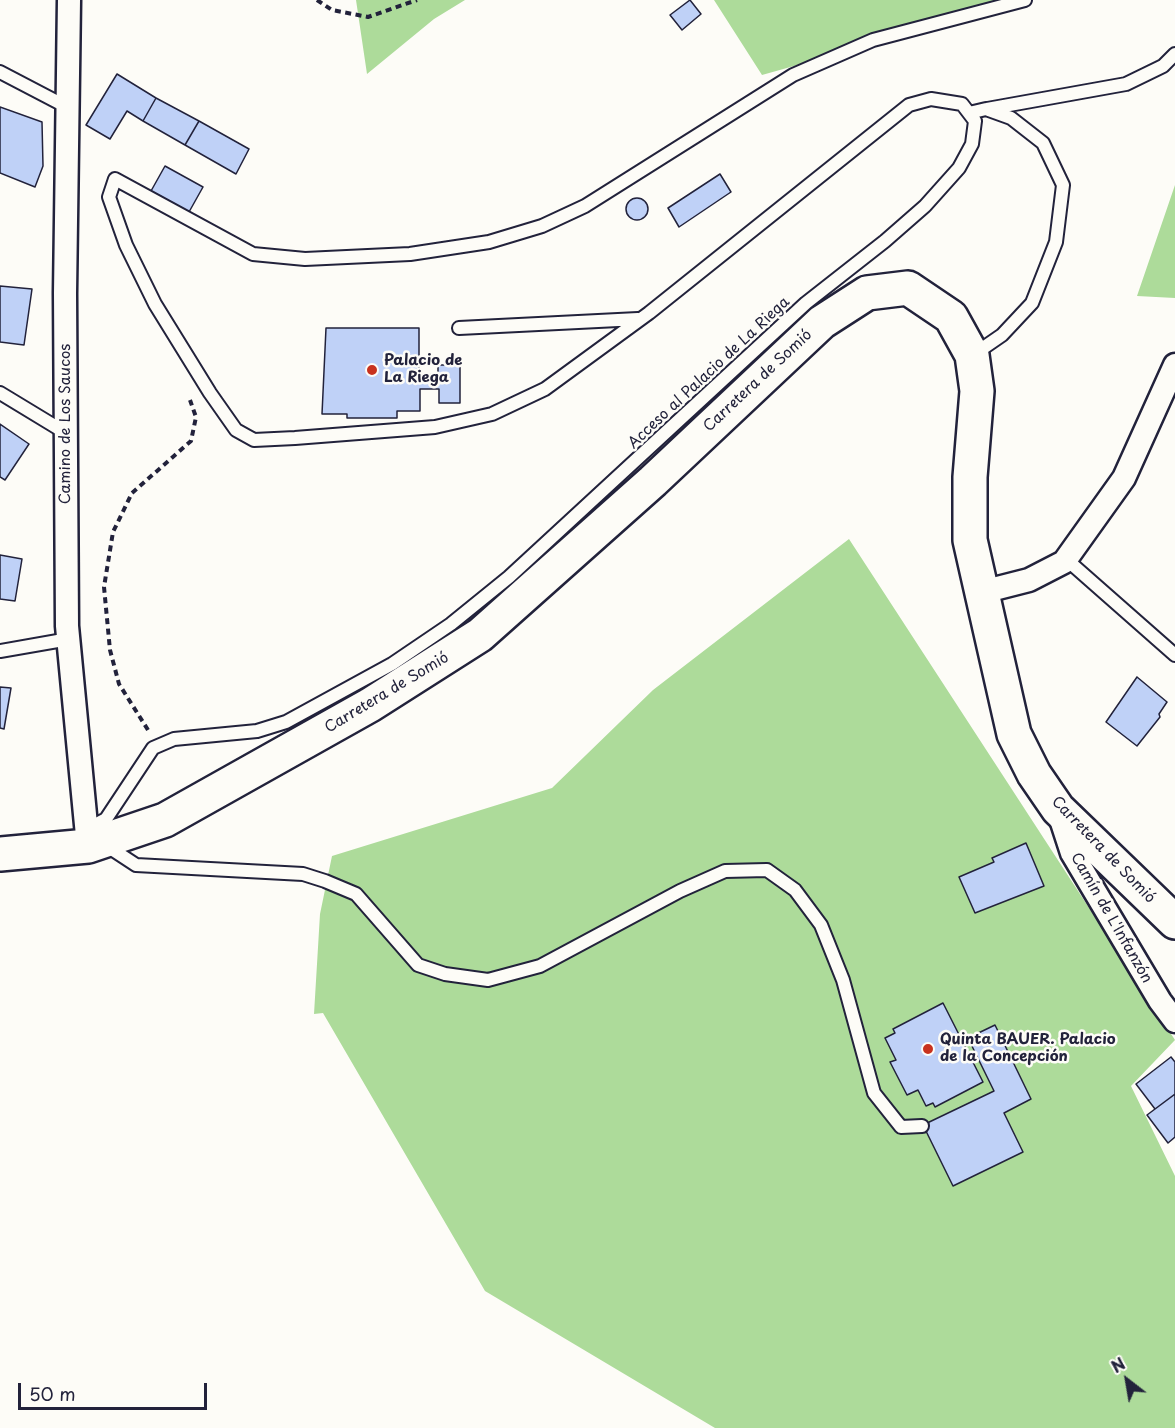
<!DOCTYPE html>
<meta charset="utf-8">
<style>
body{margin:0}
#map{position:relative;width:1175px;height:1428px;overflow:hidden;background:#fdfcf7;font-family:"Playpen Sans",sans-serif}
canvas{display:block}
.north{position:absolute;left:1097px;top:1350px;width:60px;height:60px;-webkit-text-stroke:4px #fdfcf7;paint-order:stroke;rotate:329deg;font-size:16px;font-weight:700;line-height:24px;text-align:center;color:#22223b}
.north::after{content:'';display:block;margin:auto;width:21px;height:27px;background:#22223b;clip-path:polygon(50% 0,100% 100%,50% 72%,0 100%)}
.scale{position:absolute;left:18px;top:1383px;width:189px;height:27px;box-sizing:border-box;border:3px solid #22223b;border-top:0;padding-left:8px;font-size:18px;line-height:21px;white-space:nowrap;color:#22223b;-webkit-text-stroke:4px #fdfcf7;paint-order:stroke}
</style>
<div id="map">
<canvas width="1175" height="1428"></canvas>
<div class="north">N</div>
<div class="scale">50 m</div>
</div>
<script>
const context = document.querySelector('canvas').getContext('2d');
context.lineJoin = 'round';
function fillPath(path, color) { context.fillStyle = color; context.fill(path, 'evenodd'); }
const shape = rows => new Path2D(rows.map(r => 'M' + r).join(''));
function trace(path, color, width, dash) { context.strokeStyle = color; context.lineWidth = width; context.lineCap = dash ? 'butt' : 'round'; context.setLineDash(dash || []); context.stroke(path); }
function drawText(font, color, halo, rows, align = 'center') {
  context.font = font + ' "Playpen Sans",sans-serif'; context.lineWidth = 5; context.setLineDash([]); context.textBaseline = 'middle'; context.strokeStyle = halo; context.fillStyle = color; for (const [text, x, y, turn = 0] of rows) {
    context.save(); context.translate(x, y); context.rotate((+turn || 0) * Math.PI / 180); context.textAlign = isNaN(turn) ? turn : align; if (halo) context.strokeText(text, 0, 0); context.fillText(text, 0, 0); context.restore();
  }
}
const green = shape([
 [356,0,465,0,434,19,367,74],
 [714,0,1028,0,762,75],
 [1175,185,1175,298,1137,296],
 [849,539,1175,1040,1131,1086,1175,1176,1175,1428,715,1428,485,1291,323,1013,314,1014,320,914,332,856,552,788,653,690]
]);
const building = shape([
 [690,0,701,14,682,30,670,15,690,0],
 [117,74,156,98,143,121,127,111,110,139,86,125,117,74],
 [156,98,199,121,185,145,143,121,156,98],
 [0,107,42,122,43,166,35,187,0,173,0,107],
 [199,121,249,149,236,174,185,145,199,121],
 [165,166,203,187,189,212,151,191,165,166],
 [720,174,731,192,679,227,668,208,720,174],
 '626 209a11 11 0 1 1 22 0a11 11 0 1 1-22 0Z',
 [0,286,32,289,24,345,0,342,0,286],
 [326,328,419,328,419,374,438,374,438,365,460,365,460,403,439,403,439,389,420,389,420,411,397,411,397,418,347,418,347,414,322,414,326,328],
 [0,424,29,444,5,480,0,477,0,424],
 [0,555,22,559,15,601,0,599,0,555],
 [1137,677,1167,702,1159,714,1160,717,1137,746,1106,722,1137,677],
 [0,687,11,688,4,729,0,728,0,687],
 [1026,843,1044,886,975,913,959,877,994,862,992,858,1026,843],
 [943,1003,983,1082,935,1107,933,1103,926,1106,918,1090,907,1095,890,1062,896,1060,885,1038,895,1033,893,1029,943,1003],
 [995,1025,1031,1099,1004,1113,1023,1152,953,1186,923,1125,994,1091,968,1038,995,1025],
 [1171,1057,1175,1062,1175,1094,1155,1109,1136,1084,1171,1057],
 [1175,1094,1175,1137,1168,1143,1147,1115,1175,1094]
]);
const path = shape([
 [317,0,332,10,368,17,417,0],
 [148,730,119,684,110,650,104,587,113,532,132,493,191,441,196,417,190,400]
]);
const lane = shape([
 [0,72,67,107],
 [987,109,1126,84,1163,66,1175,54],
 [969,113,986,109,1011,118,1043,143,1063,185,1056,242,1032,303,1002,335,973,355],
 [459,328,638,319],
 [0,393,66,433],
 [1066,559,1175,655],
 [0,651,69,639],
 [87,829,106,819,153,748,174,739,257,731,286,722,392,664,451,624,509,577,806,303,885,241,925,206,959,168,972,144,975,121,962,104,931,99,909,105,649,313,545,389,492,414,435,427,295,438,254,440,236,430,210,393,155,304,126,245,109,197,115,179,253,254,305,259,410,254,489,242,542,226,585,206,793,75,873,40,1025,0],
 [104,844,136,865,303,874,325,881,356,894,418,965,445,974,488,980,540,966,680,891,725,871,767,870,795,890,821,925,843,980,874,1093,901,1127,922,1126]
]);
const street = shape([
 [69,0,65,293,67,626,88,846],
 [982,592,1029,580,1064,562,1124,478,1175,365],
 [1059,813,1072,853,1160,1001,1175,1021]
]);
const secondary = shape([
 [0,854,88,846,165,820,370,705,480,635,653,481,822,322,867,293,908,288,951,317,972,355,977,391,970,477,970,540,1014,734,1034,774,1058,809,1175,922]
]);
const markers = [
 [372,370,6,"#c8321e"],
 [928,1049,6,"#c8321e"]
];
const poiNames = [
 ["Palacio de",384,361],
 ["La Riega",384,378],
 ["Quinta BAUER. Palacio",940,1040],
 ["de la Concepción",940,1057]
];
const streetNames = [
 ["Acceso al Palacio de La Riega",709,373,-43],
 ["Carretera de Somió",758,381,-43],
 ["Camino de Los Saucos",66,424,-90],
 ["Carretera de Somió",387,693,-31],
 ["Carretera de Somió",1103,850,46],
 ["Camín de L'Infanzón",1111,918,60]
];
fillPath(green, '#addb9a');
fillPath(building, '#bfd1f7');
trace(building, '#22223b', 1.5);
trace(lane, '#22223b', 16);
trace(street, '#22223b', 27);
trace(secondary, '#22223b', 38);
trace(path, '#22223b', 4, [6, 4.5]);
trace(lane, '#fdfcf7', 12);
trace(street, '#fdfcf7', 22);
trace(secondary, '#fdfcf7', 33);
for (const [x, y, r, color] of markers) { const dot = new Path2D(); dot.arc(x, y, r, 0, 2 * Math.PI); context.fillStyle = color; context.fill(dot); trace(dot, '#fdfcf7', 2); }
drawText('bold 15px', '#22223b', '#fdfcf7', poiNames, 'left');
drawText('15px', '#22223b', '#fdfcf7', streetNames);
</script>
